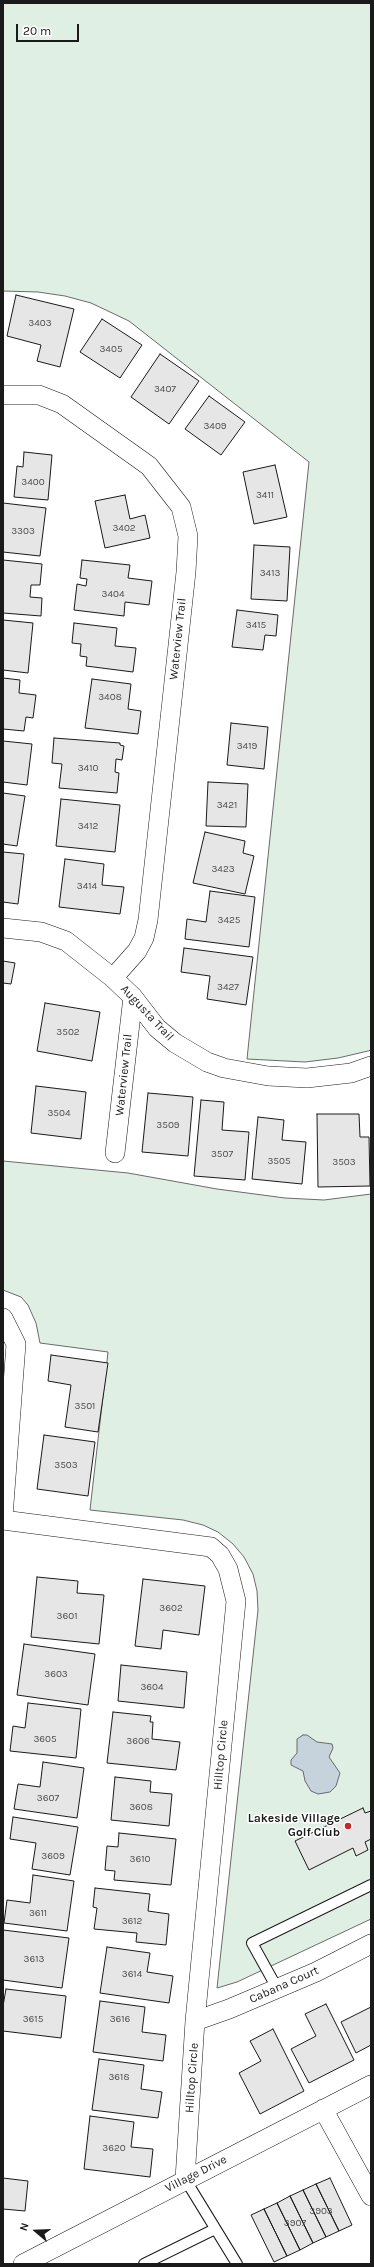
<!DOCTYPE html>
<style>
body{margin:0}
#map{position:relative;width:374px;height:2267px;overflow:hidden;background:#fff;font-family:Karla,sans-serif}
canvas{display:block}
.frame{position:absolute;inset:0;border:4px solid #1a1a1a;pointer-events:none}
.north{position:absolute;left:16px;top:2211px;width:40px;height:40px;-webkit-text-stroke:3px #fff;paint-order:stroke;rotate:289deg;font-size:11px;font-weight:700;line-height:16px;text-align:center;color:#1a1a1a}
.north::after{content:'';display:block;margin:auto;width:14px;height:18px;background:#1a1a1a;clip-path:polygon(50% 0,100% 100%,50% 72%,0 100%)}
.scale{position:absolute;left:16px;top:24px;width:63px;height:18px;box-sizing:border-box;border:2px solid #1a1a1a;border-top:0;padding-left:5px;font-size:12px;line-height:14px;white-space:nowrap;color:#1a1a1a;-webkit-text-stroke:3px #fff;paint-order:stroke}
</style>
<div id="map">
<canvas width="374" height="2267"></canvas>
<div class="frame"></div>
<div class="north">N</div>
<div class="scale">20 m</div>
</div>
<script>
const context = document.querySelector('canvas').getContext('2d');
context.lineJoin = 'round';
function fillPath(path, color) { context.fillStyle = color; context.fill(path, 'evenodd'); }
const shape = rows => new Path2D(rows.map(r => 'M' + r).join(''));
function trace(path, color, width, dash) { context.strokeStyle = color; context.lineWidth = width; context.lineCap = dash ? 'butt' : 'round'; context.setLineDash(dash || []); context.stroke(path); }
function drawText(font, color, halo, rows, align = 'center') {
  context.font = font + ' Karla,sans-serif'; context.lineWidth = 3; context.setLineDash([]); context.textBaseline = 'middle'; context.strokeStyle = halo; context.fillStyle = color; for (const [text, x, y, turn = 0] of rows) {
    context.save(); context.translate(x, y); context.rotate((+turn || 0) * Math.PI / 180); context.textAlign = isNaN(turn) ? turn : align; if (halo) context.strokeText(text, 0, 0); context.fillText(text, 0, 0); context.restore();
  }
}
const green = shape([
 [3,3,371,3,371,1050,368,1051,338,1058,305,1062,247,1059,309,462,129,321,91,303,65,296,38,292,3,291,3,3],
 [3,1161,128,1173,217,1189,285,1198,324,1200,371,1194,371,1919,237,1982,217,1988,258,1610,257,1591,253,1574,244,1557,233,1544,218,1532,203,1525,183,1520,90,1510,108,1352,40,1343,36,1323,28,1305,21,1297,3,1290,3,1161]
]);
const water = shape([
 [303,1735,307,1735,317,1742,332,1744,333,1748,329,1757,340,1773,336,1786,330,1792,318,1794,311,1791,305,1781,303,1771,291,1765,291,1760,297,1753,297,1739,303,1735]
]);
const building = shape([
 [16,295,74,309,60,367,37,361,41,345,7,336,16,295],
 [102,319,142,345,120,378,80,352,102,319],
 [160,354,199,381,169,424,131,397,160,354],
 [209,396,245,422,221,455,185,429,209,396],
 [24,452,52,455,48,500,14,497,17,466,23,467,24,452],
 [275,465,287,517,254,524,243,472,275,465],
 [125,495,130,519,145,515,150,538,105,548,95,501,125,495],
 [3,503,46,508,40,556,3,552,3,503],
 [254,545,290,547,287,601,251,599,254,545],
 [3,560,42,564,40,585,31,585,30,597,42,598,41,616,3,613,3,560],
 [82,560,130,565,128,578,152,581,149,605,125,602,124,616,74,610,77,584,86,586,87,579,80,578,82,560],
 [237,610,278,615,276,636,265,635,263,650,232,647,237,610],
 [3,620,33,623,28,673,3,670,3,620],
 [74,623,117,628,115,646,136,648,133,672,86,666,87,657,80,656,81,644,72,643,74,623],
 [3,678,20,680,19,693,36,695,33,718,26,717,24,731,3,729,3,678],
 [92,679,131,684,128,709,141,711,138,734,85,728,92,679],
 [231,723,268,727,264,769,227,765,231,723],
 [54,738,120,743,120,745,124,746,122,760,116,759,115,772,119,773,117,793,59,788,62,764,52,763,54,738],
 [3,741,32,744,27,785,3,782,3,741],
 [208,782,248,784,246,827,206,826,208,782],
 [3,793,25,796,17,846,3,844,3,793],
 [61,799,120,805,115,852,56,846,61,799],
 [205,832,245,841,243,853,254,856,245,894,193,883,205,832],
 [3,852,24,854,18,904,3,902,3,852],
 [65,859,104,864,102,885,124,887,120,914,59,907,65,859],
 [210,891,255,897,249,947,185,939,187,919,206,922,210,891],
 [184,948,253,957,246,1005,207,999,210,976,181,972,184,948],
 [3,961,15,963,11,984,3,983,3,961],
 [45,1003,100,1012,92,1061,37,1051,45,1003],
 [36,1086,86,1092,81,1139,31,1133,36,1086],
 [148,1093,193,1097,188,1156,142,1152,148,1093],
 [201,1100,224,1102,222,1130,249,1132,245,1180,194,1176,201,1100],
 [317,1114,359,1114,360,1137,369,1137,370,1186,318,1187,317,1114],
 [258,1117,284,1120,282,1140,306,1142,302,1184,252,1179,258,1117],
 [51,1355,108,1363,98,1432,65,1427,71,1385,48,1381,51,1355],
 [44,1435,95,1442,88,1496,37,1489,44,1435],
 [37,1577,78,1581,77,1593,104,1595,99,1644,31,1637,37,1577],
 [143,1579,205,1586,199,1635,163,1630,161,1649,135,1646,143,1579],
 [24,1644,95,1654,88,1705,17,1695,24,1644],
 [121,1665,187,1672,184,1708,118,1701,121,1665],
 [28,1703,81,1709,76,1758,10,1751,13,1726,25,1728,28,1703],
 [113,1712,151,1716,150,1722,153,1722,152,1739,180,1742,176,1770,107,1763,113,1712],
 [43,1762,84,1768,77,1818,14,1809,18,1784,40,1787,43,1762],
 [115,1777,151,1781,150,1792,172,1794,169,1826,111,1820,115,1777],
 [363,1808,365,1813,371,1811,371,1839,365,1842,368,1850,356,1856,353,1848,309,1870,295,1841,363,1808],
 [13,1817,78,1827,70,1875,32,1869,36,1843,10,1839,13,1817],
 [119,1833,176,1839,171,1885,114,1880,115,1871,105,1870,107,1846,118,1847,119,1833],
 [33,1875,74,1881,67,1931,4,1923,7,1900,30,1903,33,1875],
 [95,1888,150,1894,148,1911,169,1914,166,1945,136,1942,137,1933,94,1929,97,1908,93,1907,95,1888],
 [3,1930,69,1938,62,1988,3,1980,3,1930],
 [107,1947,150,1953,147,1972,173,1976,169,2003,100,1993,107,1947],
 [6,1989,66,1996,61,2038,3,2031,3,2006,6,1989],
 [100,2001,145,2007,142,2032,166,2035,163,2061,93,2052,100,2001],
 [326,2004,354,2060,309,2083,291,2049,316,2036,305,2014,326,2004],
 [371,2007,371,2045,356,2053,341,2022,371,2007],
 [273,2029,304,2091,260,2114,239,2073,261,2061,250,2041,273,2029],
 [99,2059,144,2065,141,2089,162,2092,158,2118,92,2110,99,2059],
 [90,2116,134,2122,131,2147,153,2149,150,2177,84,2169,90,2116],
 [3,2178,28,2181,25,2211,3,2209,3,2178],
 [330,2178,352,2225,339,2231,316,2184,330,2178],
 [316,2184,339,2231,326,2237,303,2190,316,2184],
 [303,2190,326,2237,313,2243,290,2196,303,2190],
 [290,2196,313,2243,300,2250,277,2203,290,2196],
 [277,2203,300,2250,287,2256,264,2209,277,2203],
 [264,2209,287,2256,274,2262,251,2215,264,2209]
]);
const lane = shape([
 [277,1988,252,1943,371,1885],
 [185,2179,237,2264],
 [144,2264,215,2229]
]);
const street = shape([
 [3,395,39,395,62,404,149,466,181,507,188,536,186,572,148,920,144,938,137,951,113,978],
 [3,928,41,932,66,941,113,978,133,997,157,1028,175,1043,207,1062,224,1068,268,1076,307,1078,351,1073,371,1066],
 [115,1153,133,997],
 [3,1318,16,1344,3,1517],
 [3,1520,211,1547,220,1555,228,1569,236,1601,195,2021,185,2179],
 [195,2021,229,2009,316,1972,371,1944],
 [323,2109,371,2196],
 [23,2264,371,2085]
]);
const markers = [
 [348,1826,4,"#c62828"]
];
const numberNames = [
 ["3403",40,323],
 ["3405",111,349],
 ["3407",165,389],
 ["3409",215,426],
 ["3400",33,482],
 ["3411",265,495],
 ["3402",124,528],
 ["3303",23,531],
 ["3413",270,573],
 ["3404",113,594],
 ["3415",256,625],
 ["3408",110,697],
 ["3419",247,746],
 ["3410",88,768],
 ["3421",227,805],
 ["3412",88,826],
 ["3423",223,869],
 ["3414",87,886],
 ["3425",229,920],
 ["3427",228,987],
 ["3502",68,1032],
 ["3504",59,1113],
 ["3509",168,1125],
 ["3507",222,1154],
 ["3505",279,1161],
 ["3503",344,1162],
 ["3501",85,1406],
 ["3503",66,1465],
 ["3602",171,1608],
 ["3601",67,1616],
 ["3603",56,1674],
 ["3604",152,1687],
 ["3605",45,1739],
 ["3606",138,1741],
 ["3607",48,1798],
 ["3608",141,1807],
 ["3609",53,1856],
 ["3610",140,1859],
 ["3611",38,1913],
 ["3612",132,1921],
 ["3613",34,1959],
 ["3614",132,1974],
 ["3615",33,2019],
 ["3616",120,2019],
 ["3618",119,2077],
 ["3620",114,2148],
 ["3903",321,2211],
 ["3907",295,2223]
];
const streetNames = [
 ["Waterview Trail",178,639,-84],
 ["Augusta Trail",147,1013,47],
 ["Waterview Trail",124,1075,-84],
 ["Hilltop Circle",221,1755,-85],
 ["Cabana Court",284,1985,-24],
 ["Hilltop Circle",192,2078,-86],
 ["Village Drive",196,2174,-27]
];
const poiNames = [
 ["Lakeside Village",340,1819],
 ["Golf Club",340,1833]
];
fillPath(green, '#e0efe3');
trace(green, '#6a6a6a', 1);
fillPath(water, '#c6d2dc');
trace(water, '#6a6a6a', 1);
fillPath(building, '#e6e6e6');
trace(building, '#1a1a1a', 1);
trace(lane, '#1a1a1a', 12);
trace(street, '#1a1a1a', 20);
trace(lane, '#fff', 10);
trace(street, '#fff', 19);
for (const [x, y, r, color] of markers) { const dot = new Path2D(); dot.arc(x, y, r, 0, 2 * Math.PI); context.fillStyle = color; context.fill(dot); trace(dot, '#fff', 1.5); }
drawText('10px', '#4d4d4d', null, numberNames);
drawText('12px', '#1a1a1a', '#fff', streetNames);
drawText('bold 12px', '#1a1a1a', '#fff', poiNames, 'right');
</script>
